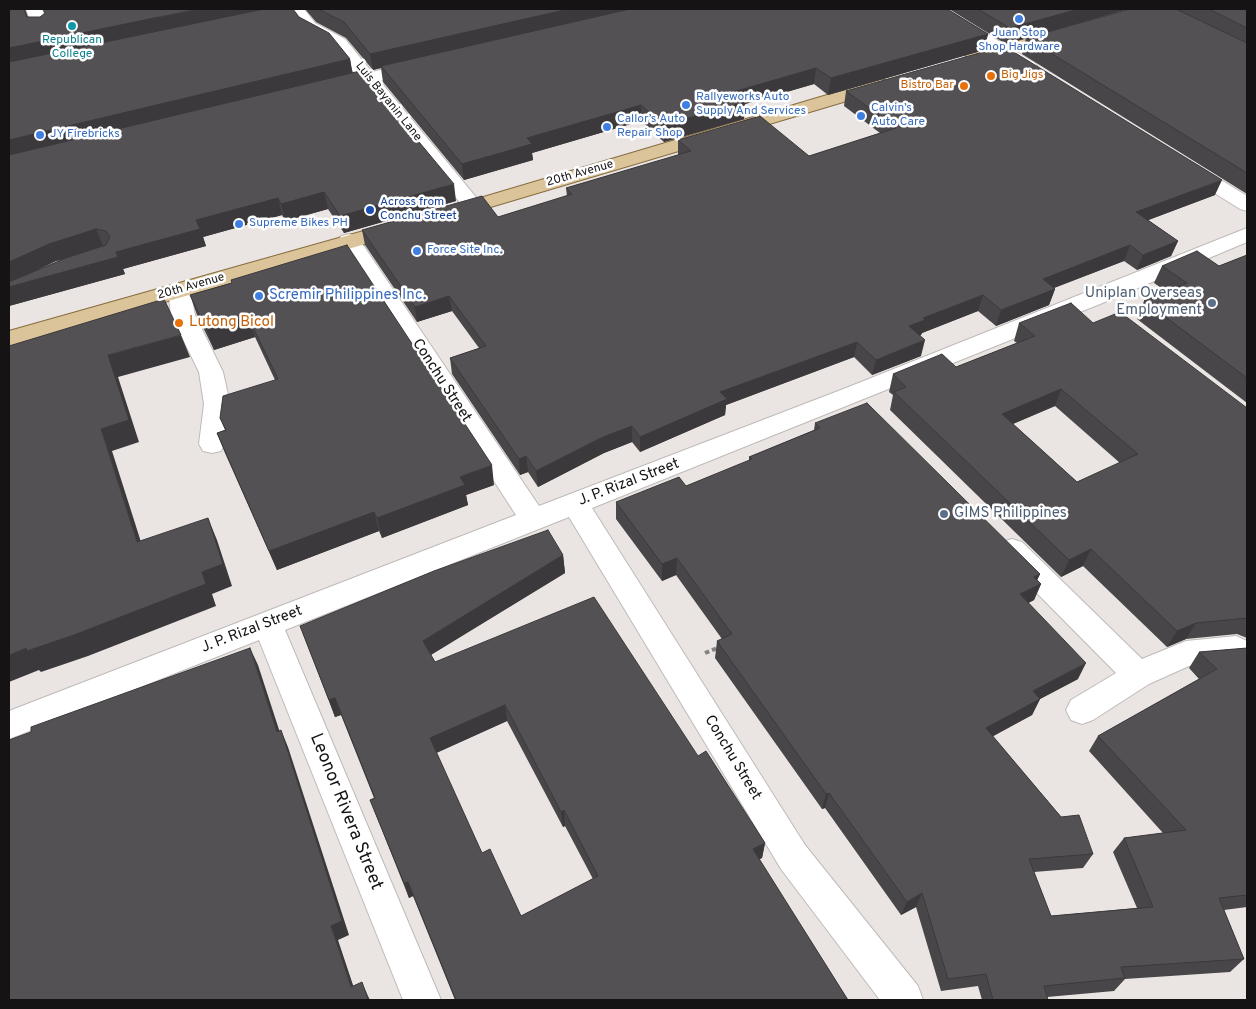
<!DOCTYPE html>
<meta charset="utf-8">
<style>
body{margin:0}
#map{position:relative;width:1256px;height:1009px;overflow:hidden;background:#eae5e3;font-family:Overpass,sans-serif}
canvas{display:block}
.frame{position:absolute;inset:0;border:10px solid #151313;pointer-events:none}
</style>
<div id="map">
<canvas width="1256" height="1009"></canvas>
<div class="frame"></div>
</div>
<script>
const context = document.querySelector('canvas').getContext('2d');
context.lineJoin = 'round';
const shape = rows => new Path2D(rows.map(r => 'M' + r).join(''));
function trace(path, color, width, dash) { context.strokeStyle = color; context.lineWidth = width; context.lineCap = dash ? 'butt' : 'round'; context.setLineDash(dash || []); context.stroke(path); }
function fillPath(path, color) { context.fillStyle = color; context.fill(path, 'evenodd'); }
function drawText(font, color, halo, rows, align = 'center') {
  context.font = font + ' Overpass,sans-serif'; context.lineWidth = 5; context.setLineDash([]); context.textBaseline = 'middle'; context.strokeStyle = halo; context.fillStyle = color; for (const [text, x, y, turn = 0] of rows) {
    context.save(); context.translate(x, y); context.rotate((+turn || 0) * Math.PI / 180); context.textAlign = isNaN(turn) ? turn : align; if (halo) context.strokeText(text, 0, 0); context.fillText(text, 0, 0); context.restore();
  }
}
const path = shape([
 [705,653,720,647]
]);
const minor = shape([
 [26,9,42,9,49,27,46,31,34,31,26,9],
 [288,9,304,9,315,23,345,39,372,72,419,61,425,62,428,66,425,70,380,81,480,202,483,206,480,210,473,212,466,210,363,84,329,93,322,91,320,87,322,83,356,75,333,47,303,31,288,9],
 [927,9,946,9,1035,63,1038,67,1035,71,1029,72,1023,71,929,13,927,9],
 [1188,162,1195,164,1247,196,1247,211,1240,209,1181,172,1178,168,1181,164,1188,162],
 [1247,228,1247,242,1100,304,592,508,805,845,918,986,923,1000,880,1000,781,869,569,517,285,630,441,1000,403,1000,259,640,9,739,9,711,516,515,338,241,341,236,349,234,357,236,539,506,846,388,1247,228],
 [179,283,187,285,190,290,195,315,223,372,230,404,225,444,221,451,212,453,203,451,199,444,204,404,199,372,171,315,168,290,171,285,179,283],
 [1012,539,1022,542,1142,659,1186,641,1236,636,1247,641,1247,658,1236,662,1189,666,1149,684,1093,720,1082,724,1071,720,1066,710,1071,700,1116,673,1002,558,998,550,1002,542,1012,539]
]);
const major = shape([
 [1061,29,1067,30,1070,34,1067,38,973,64,967,63,964,59,967,55,1061,29],
 [881,79,887,81,890,85,887,89,457,217,450,219,443,217,439,213,443,209,881,79],
 [399,221,407,222,410,227,407,232,9,347,9,331,399,221]
]);
const wall = shape([
 [9,9,25,9,28,17,299,17,350,59,352,73,456,201,344,233,328,209,285,221,282,215,203,237,206,246,123,269,125,274,9,306],
 [62,260,35,271,56,261],
 [305,9,947,9,988,34,984,50,828,95,814,84,745,104,744,119,664,142,641,121,532,153,533,160,464,180,383,82,381,68,373,70,346,38,316,22],
 [949,9,1128,9,1006,44],
 [1130,9,1247,9,1247,194,1022,54,1026,38],
 [846,91,1215,195,1148,220,1178,241,1171,256,1137,270,1124,261,1054,288,1055,289,1049,305,996,326,978,311,922,333,921,335,920,336,921,356,872,375,854,357,726,405,725,415,640,452,632,442,604,453,538,487,528,472,520,475,452,374,450,358,479,348,452,311,417,322,365,245,362,230,498,217,567,196,566,188,678,155,678,140,809,156,880,133,844,106],
 [1247,255,1247,403,1137,319,1144,301,1167,292,1154,283,1162,266,1219,266],
 [231,280,494,485,466,495,468,505,382,538,379,531,277,570,225,453,217,433,225,430,220,418,275,380,255,337,214,350,197,315,190,295,232,283],
 [1019,323,1093,323,1247,408,1247,638,1237,634,1186,639,1167,647,1083,566,1061,577,890,410,893,395,889,392,893,374,956,367,1017,343,1014,341],
 [1055,406,1120,463,1077,482,1013,424],
 [815,423,1040,574,1037,580,1041,584,1034,600,1028,603,1078,679,1040,699,1032,715,992,736,1093,854,1083,868,1034,872,1051,916,1137,908,1113,852,1124,838,1163,833,1089,751,1098,736,1199,679,1189,668,1199,652,1247,648,1247,907,1224,910,1244,959,1230,972,1125,979,1114,991,1047,997,1048,1000,982,1000,978,986,941,991,916,907,901,915,825,808,822,809,715,658,717,641,722,639,676,575,662,581,616,519,616,502,686,486,749,461,749,457,814,430],
 [563,555,565,573,431,655,435,662,698,756,765,843,762,858,759,859,848,1000,455,1000,413,896,409,898,376,815,370,800,374,798,341,715,335,717,300,626],
 [507,721,563,827,565,826,593,879,521,916,482,853,436,753]
]);
const shadedWall = shape([
 [198,9,276,9,9,65,9,48],
 [569,9,636,9,381,66,381,68,373,70,370,54],
 [1079,9,1128,9,1006,44,1010,28],
 [988,34,984,50,828,95,831,78],
 [350,59,353,75,9,158,9,140],
 [816,68,814,84,745,104,744,119,664,142,664,125,733,92],
 [641,105,641,121,532,153,533,160,464,180,462,164,527,138],
 [1222,180,1215,195,1130,227,1136,212],
 [454,184,456,201,344,233,340,216],
 [324,192,328,209,285,221,281,204],
 [278,198,282,215,203,237,206,246,123,269,125,274,9,306,9,287,116,252,196,220],
 [96,229,103,246,56,261,9,283,9,262,49,244],
 [1178,241,1171,256,1137,270,1143,255],
 [1130,245,1124,261,1038,294,1043,279],
 [1055,289,1049,305,996,326,1001,310],
 [983,295,978,311,922,333,921,335,905,341,909,326,923,318],
 [449,296,452,311,417,322,415,307],
 [248,317,255,337,214,350,207,330],
 [181,335,190,357,118,377,139,442,112,451,148,564,137,542,101,429,108,355],
 [925,340,921,356,872,375,876,360],
 [857,342,854,357,726,405,725,415,640,452,640,437,720,392],
 [1061,389,1055,406,996,431,1002,414],
 [632,426,632,442,604,453,538,487,536,471,603,437],
 [526,456,528,472,520,475,519,459],
 [492,465,494,485,466,495,468,505,382,538,377,518,460,477],
 [374,512,379,531,277,570,269,551],
 [208,518,217,540,232,586,212,594,216,606,88,656,41,672,39,670,9,682,9,655,26,648,202,572],
 [1091,549,1083,566,1061,577,1069,560],
 [563,555,565,573,427,657,423,641],
 [677,558,676,575,662,581,662,564],
 [1040,574,1034,587,1041,584,1034,600,1013,611,1020,594,1034,577],
 [1196,623,1186,639,1167,647,1177,631],
 [250,648,258,665,285,748,277,732],
 [1086,663,1078,679,1040,699,1032,715,979,744,986,728,1033,691],
 [335,698,341,715,335,717,329,700],
 [505,705,507,721,434,754,430,738],
 [281,730,288,747,349,935,338,940,358,1000,351,987,331,926],
 [829,793,825,808,822,809,826,794],
 [564,810,565,826,563,827,561,812],
 [765,843,762,858,750,864,753,849],
 [408,882,413,896,409,898,404,883],
 [922,893,916,907,901,915,907,902],
 [362,982,368,996,370,1000,368,1000]
]);
const building = shape([
 [9,9,24,9,27,17,40,17,45,13,43,9,198,9,9,48,9,9],
 [264,9,293,9,299,17,329,33,350,59,9,140,9,62,264,9],
 [318,9,569,9,370,54,344,22,318,9],
 [630,9,947,9,988,34,831,78,816,68,733,92,745,102,664,125,641,105,527,138,532,144,462,164,381,66,630,9],
 [978,9,1079,9,1010,28,978,9],
 [1130,9,1176,9,1247,43,1247,173,1026,38,1130,9],
 [1209,9,1247,9,1247,28,1209,9],
 [1004,46,1222,180,1136,212,1178,241,1143,255,1130,245,1043,279,1055,289,1001,310,983,295,923,318,925,320,909,326,925,340,876,360,857,342,720,392,727,399,640,437,632,426,603,437,536,471,526,456,519,459,450,358,486,346,449,296,415,307,362,230,482,196,498,217,572,194,566,188,691,151,678,140,760,116,809,156,896,128,846,91,1004,46],
 [360,71,454,184,340,216,324,192,281,204,278,198,196,220,200,229,116,252,118,257,9,287,9,282,66,258,106,245,110,237,106,231,96,229,49,244,9,262,9,155,360,71],
 [347,245,492,465,460,477,465,485,377,518,374,512,269,551,217,433,226,430,220,418,223,396,278,379,248,317,207,330,190,295,232,283,231,280,347,245],
 [1197,251,1219,266,1247,255,1247,378,1144,301,1187,283,1162,266,1197,251],
 [164,299,181,335,108,355,129,420,101,429,137,542,208,518,223,564,202,572,206,584,74,635,27,651,26,648,9,655,9,346,164,299],
 [1071,303,1093,323,1120,312,1247,408,1247,618,1196,623,1177,631,1091,549,1069,560,894,392,906,387,893,374,942,354,956,367,1035,336,1019,323,1071,303],
 [1061,389,1138,454,1077,482,1002,414,1061,389],
 [867,403,1040,574,1034,577,1041,584,1020,594,1086,663,1033,691,1040,699,986,728,1061,817,1079,815,1093,854,1029,859,1051,916,1153,907,1124,838,1186,830,1098,736,1217,669,1199,652,1247,648,1247,895,1219,898,1244,959,1121,967,1125,978,1044,986,1048,1000,993,1000,986,974,948,979,922,893,907,902,829,793,826,794,717,641,732,634,677,558,662,564,616,502,679,477,686,486,752,459,749,457,820,428,815,423,867,403],
 [548,530,563,555,423,641,435,662,594,597,698,756,706,751,765,843,753,849,848,1000,456,1000,408,882,404,883,370,800,375,798,335,698,329,700,300,626,434,571,548,530],
 [505,705,561,812,564,810,598,876,521,916,490,849,482,853,430,738,505,705],
 [250,648,277,732,281,730,342,921,331,926,351,987,362,982,368,1000,9,1000,9,740,31,732,31,727,250,648]
]);
const markers = [
 [1019,19,5,"#3f7fe0"],
 [72,26,5,"#0f9aa8"],
 [991,76,5,"#e8710a"],
 [964,86,5,"#e8710a"],
 [686,105,5,"#3f7fe0"],
 [861,116,5,"#3f7fe0"],
 [607,127,5,"#3f7fe0"],
 [40,135,5,"#3f7fe0"],
 [370,210,5,"#1a4fb4"],
 [239,224,5,"#3f7fe0"],
 [417,251,5,"#3f7fe0"],
 [259,296,5,"#3f7fe0"],
 [1212,303,5,"#5c6f8a"],
 [179,323,5,"#e8710a"],
 [944,514,5,"#5c6f8a"]
];
const farShopnames = [
 ["Juan Stop",1019,34,"center"],
 ["Shop Hardware",1019,48,"center"],
 ["Rallyeworks Auto",696,98],
 ["Supply And Services",696,112],
 ["Calvin’s",871,109],
 ["Auto Care",871,123],
 ["Callor’s Auto",617,120],
 ["Repair Shop",617,134],
 ["JY Firebricks",50,135],
 ["Supreme Bikes PH",249,224],
 ["Force Site Inc.",427,251]
];
const farCulturenames = [
 ["Republican",72,41],
 ["College",72,55]
];
const farFoodnames = [
 ["Big Jigs",1001,76],
 ["Bistro Bar",954,86,"right"]
];
const farStreetnames = [
 ["Luis Bayanin Lane",388,102,51],
 ["20th Avenue",580,174,-16],
 ["20th Avenue",191,287,-16]
];
const farTransitnames = [
 ["Across from",380,203],
 ["Conchu Street",380,217]
];
const serviceNames = [
 ["Uniplan Overseas",1202,294],
 ["Employment",1202,311],
 ["GIMS Philippines",954,514,"left"]
];
const shopNames = [
 ["Scremir Philippines Inc.",269,296]
];
const foodNames = [
 ["Lutong Bicol",189,323]
];
const streetNames = [
 ["Conchu Street",441,381,57],
 ["J. P. Rizal Street",629,483,-21],
 ["J. P. Rizal Street",252,630,-21],
 ["Conchu Street",732,758,59]
];
const nearStreetnames = [
 ["Leonor Rivera Street",345,812,68]
];
trace(minor, '#bfbab8', 2);
trace(major, '#866d3f', 2);
trace(path, '#858281', 4, [4.5, 3]);
fillPath(minor, '#fff');
fillPath(major, '#dbc49a');
fillPath(wall, '#484648');
fillPath(shadedWall, '#3b393b');
fillPath(building, '#545154');
trace(building, '#3b393b', 1);
for (const [x, y, r, color] of markers) { const dot = new Path2D(); dot.arc(x, y, r, 0, 2 * Math.PI); context.fillStyle = color; context.fill(dot); trace(dot, '#fff', 2); }
drawText('12px', '#366cbe', '#fff', farShopnames, 'left');
drawText('12px', '#0d838f', '#fff', farCulturenames);
drawText('12px', '#c56008', '#fff', farFoodnames, 'left');
drawText('12px', '#151313', '#fff', farStreetnames);
drawText('12px', '#164399', '#fff', farTransitnames, 'left');
drawText('15px', '#4e5e75', '#fff', serviceNames, 'right');
drawText('15px', '#366cbe', '#fff', shopNames, 'left');
drawText('15px', '#c56008', '#fff', foodNames, 'left');
drawText('15px', '#151313', '#fff', streetNames);
drawText('18px', '#151313', '#fff', nearStreetnames);
</script>
